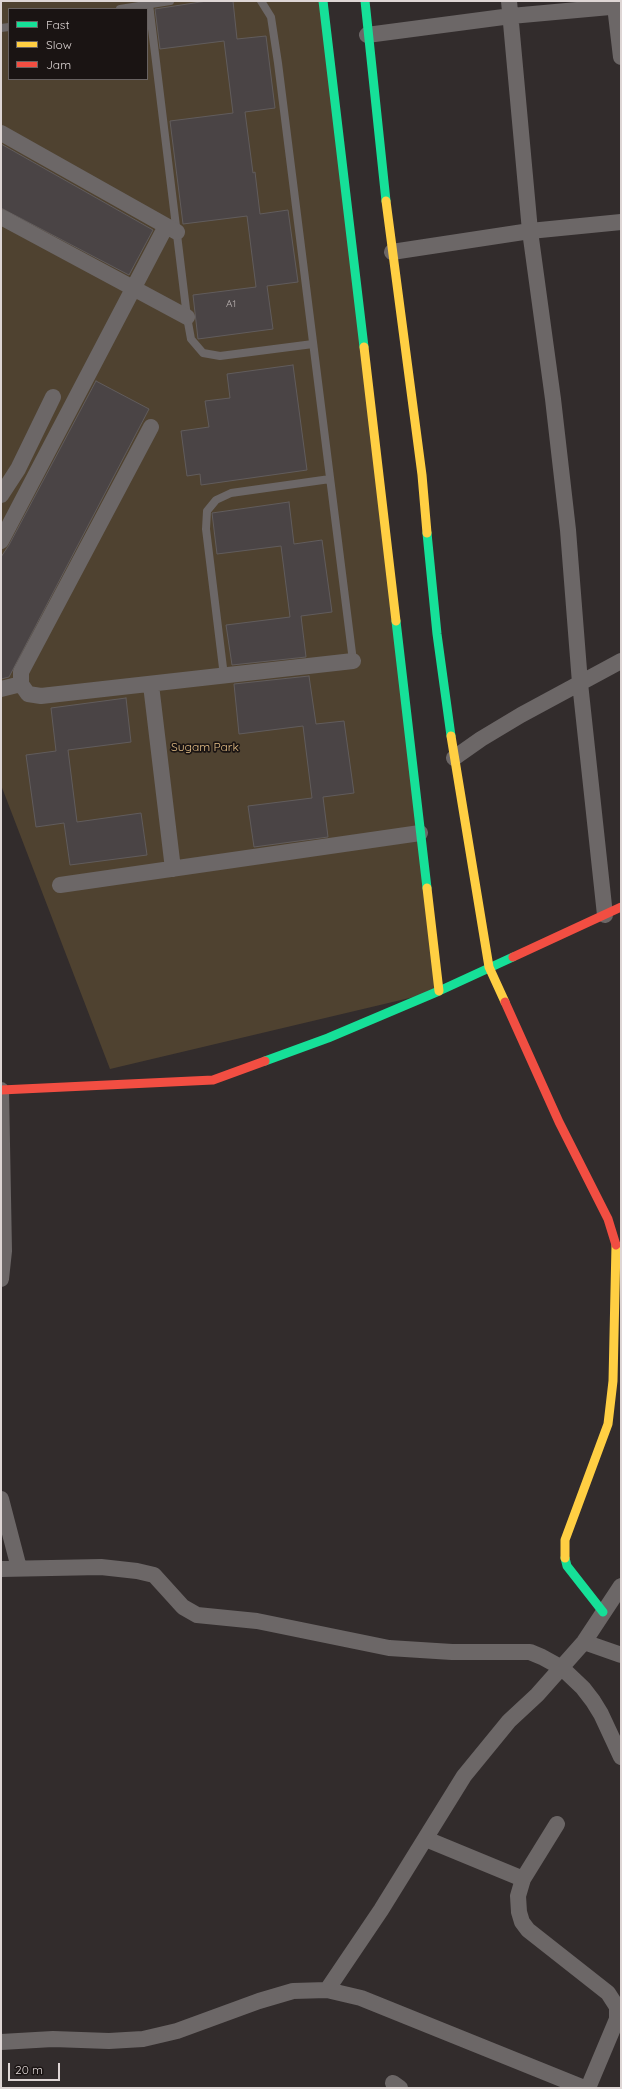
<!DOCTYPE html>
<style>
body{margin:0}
#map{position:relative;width:622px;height:2089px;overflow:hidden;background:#322c2c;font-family:Quicksand,sans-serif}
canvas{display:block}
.frame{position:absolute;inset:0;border:2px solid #ded6d5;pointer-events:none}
.legend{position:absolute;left:8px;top:8px;width:140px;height:72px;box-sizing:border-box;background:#1a1413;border:1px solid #686261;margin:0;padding:5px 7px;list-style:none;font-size:12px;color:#ded6d5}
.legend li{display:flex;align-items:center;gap:8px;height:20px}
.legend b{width:20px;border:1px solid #686261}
.scale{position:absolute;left:8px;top:2063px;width:52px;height:18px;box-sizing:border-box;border:2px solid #ded6d5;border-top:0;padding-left:5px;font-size:12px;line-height:14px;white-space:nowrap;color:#ded6d5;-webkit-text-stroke:3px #1a1413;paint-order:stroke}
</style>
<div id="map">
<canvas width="622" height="2089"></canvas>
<div class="frame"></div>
<ul class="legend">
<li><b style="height:5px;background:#16e098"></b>Fast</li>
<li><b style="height:5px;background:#ffcf43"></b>Slow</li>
<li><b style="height:5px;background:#f24e42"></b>Jam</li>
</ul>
<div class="scale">20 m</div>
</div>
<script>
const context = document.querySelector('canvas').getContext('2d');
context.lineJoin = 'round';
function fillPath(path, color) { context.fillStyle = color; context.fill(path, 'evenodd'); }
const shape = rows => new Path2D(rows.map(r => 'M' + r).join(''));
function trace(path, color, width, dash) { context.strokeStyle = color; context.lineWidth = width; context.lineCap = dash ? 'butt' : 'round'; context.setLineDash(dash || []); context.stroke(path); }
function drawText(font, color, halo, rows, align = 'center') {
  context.font = font + ' Quicksand,sans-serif'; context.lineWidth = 3.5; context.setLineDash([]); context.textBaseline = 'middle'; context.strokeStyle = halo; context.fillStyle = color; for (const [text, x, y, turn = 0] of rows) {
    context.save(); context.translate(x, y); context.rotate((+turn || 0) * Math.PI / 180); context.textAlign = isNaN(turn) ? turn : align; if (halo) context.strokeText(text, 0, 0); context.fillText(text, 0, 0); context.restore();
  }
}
const green = shape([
 [1,1,323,1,439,991,110,1069,1,785],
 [9,9,147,9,147,79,9,79]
]);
const building = shape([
 [207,1,233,1,237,39,266,36,275,108,245,112,253,173,255,172,260,214,288,210,298,282,267,286,273,329,198,339,193,295,256,287,247,216,183,224,170,121,233,113,224,41,160,49,155,9,207,1],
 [1,144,153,230,129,275,1,208,1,144],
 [293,365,307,470,201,485,200,474,187,476,181,431,209,427,205,401,230,398,227,374,293,365],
 [96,381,149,409,9,677,1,679,1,557,9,545,96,381],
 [289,502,294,544,322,540,332,612,301,616,306,657,232,665,226,625,290,617,281,546,217,554,212,513,289,502],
 [309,676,316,724,344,721,354,793,323,797,328,837,254,847,248,806,312,798,303,726,239,734,234,684,309,676],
 [126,698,131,742,68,750,77,822,141,813,147,855,70,865,64,823,36,827,26,755,56,751,51,708,126,698]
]);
const lane = shape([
 [261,1,271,17,278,63,353,661],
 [149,4,187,317,191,339,203,353,220,356,313,344],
 [120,9,170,1],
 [1,28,9,27],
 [224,676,206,529,207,511,216,500,231,493,330,479]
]);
const street = shape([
 [509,1,530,231,553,399,568,530,580,683,605,915],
 [615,6,621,57],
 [367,35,511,16,621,6],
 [1,133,177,232],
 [1,217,187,317],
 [392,252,530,231,621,222],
 [151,427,21,672,21,684,28,694,41,696,353,661],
 [1,495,18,469,53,397],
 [1,541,166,226],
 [151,685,173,869],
 [1,689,21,684],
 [454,758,481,739,521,715,621,661],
 [60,885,420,833],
 [1,1279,4,1251,1,1090],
 [1,1499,19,1568],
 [1,1569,101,1567,137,1571,154,1575,183,1607,197,1615,257,1621,389,1648,452,1652,530,1652,542,1657,562,1668,583,1688,593,1701,601,1714,621,1757],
 [584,1642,621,1655],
 [557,1824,523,1879,518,1896,519,1912,522,1922,528,1930,608,1993,617,2007,617,2019,588,2088],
 [426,1839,523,1879],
 [327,1990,381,1910,464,1776,509,1721,537,1695,584,1642,621,1586],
 [1,2042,53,2039,109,2041,143,2039,177,2031,259,2001,293,1991,327,1990,361,1998,584,2088],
 [393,2083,400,2088]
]);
const fast = shape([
 [323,1,364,347],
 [365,1,386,201],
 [427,533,437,634,451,736],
 [396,621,427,888],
 [265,1061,328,1038,439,991,513,957],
 [565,1558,567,1566,603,1612]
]);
const slow = shape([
 [386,201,422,475,427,533],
 [364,347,396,621],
 [451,736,489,967,505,1002],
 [427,888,439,991],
 [565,1558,565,1540,608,1424,613,1381,616,1245]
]);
const jam = shape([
 [513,957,621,907],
 [505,1002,559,1122,608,1219,616,1245],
 [1,1090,213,1080,265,1061]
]);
const numberNames = [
 ["A1",231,304]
];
const parkNames = [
 ["Sugam Park",205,747]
];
fillPath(green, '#4f4230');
fillPath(building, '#4a4445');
trace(building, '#615c5c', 1);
trace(lane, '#6c6767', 8);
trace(street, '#6c6767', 16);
trace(fast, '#16e098', 9);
trace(slow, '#ffcf43', 9);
trace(jam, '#f24e42', 9);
drawText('10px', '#b9b2b1', null, numberNames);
drawText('12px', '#e4be86', '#1a1413', parkNames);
</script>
